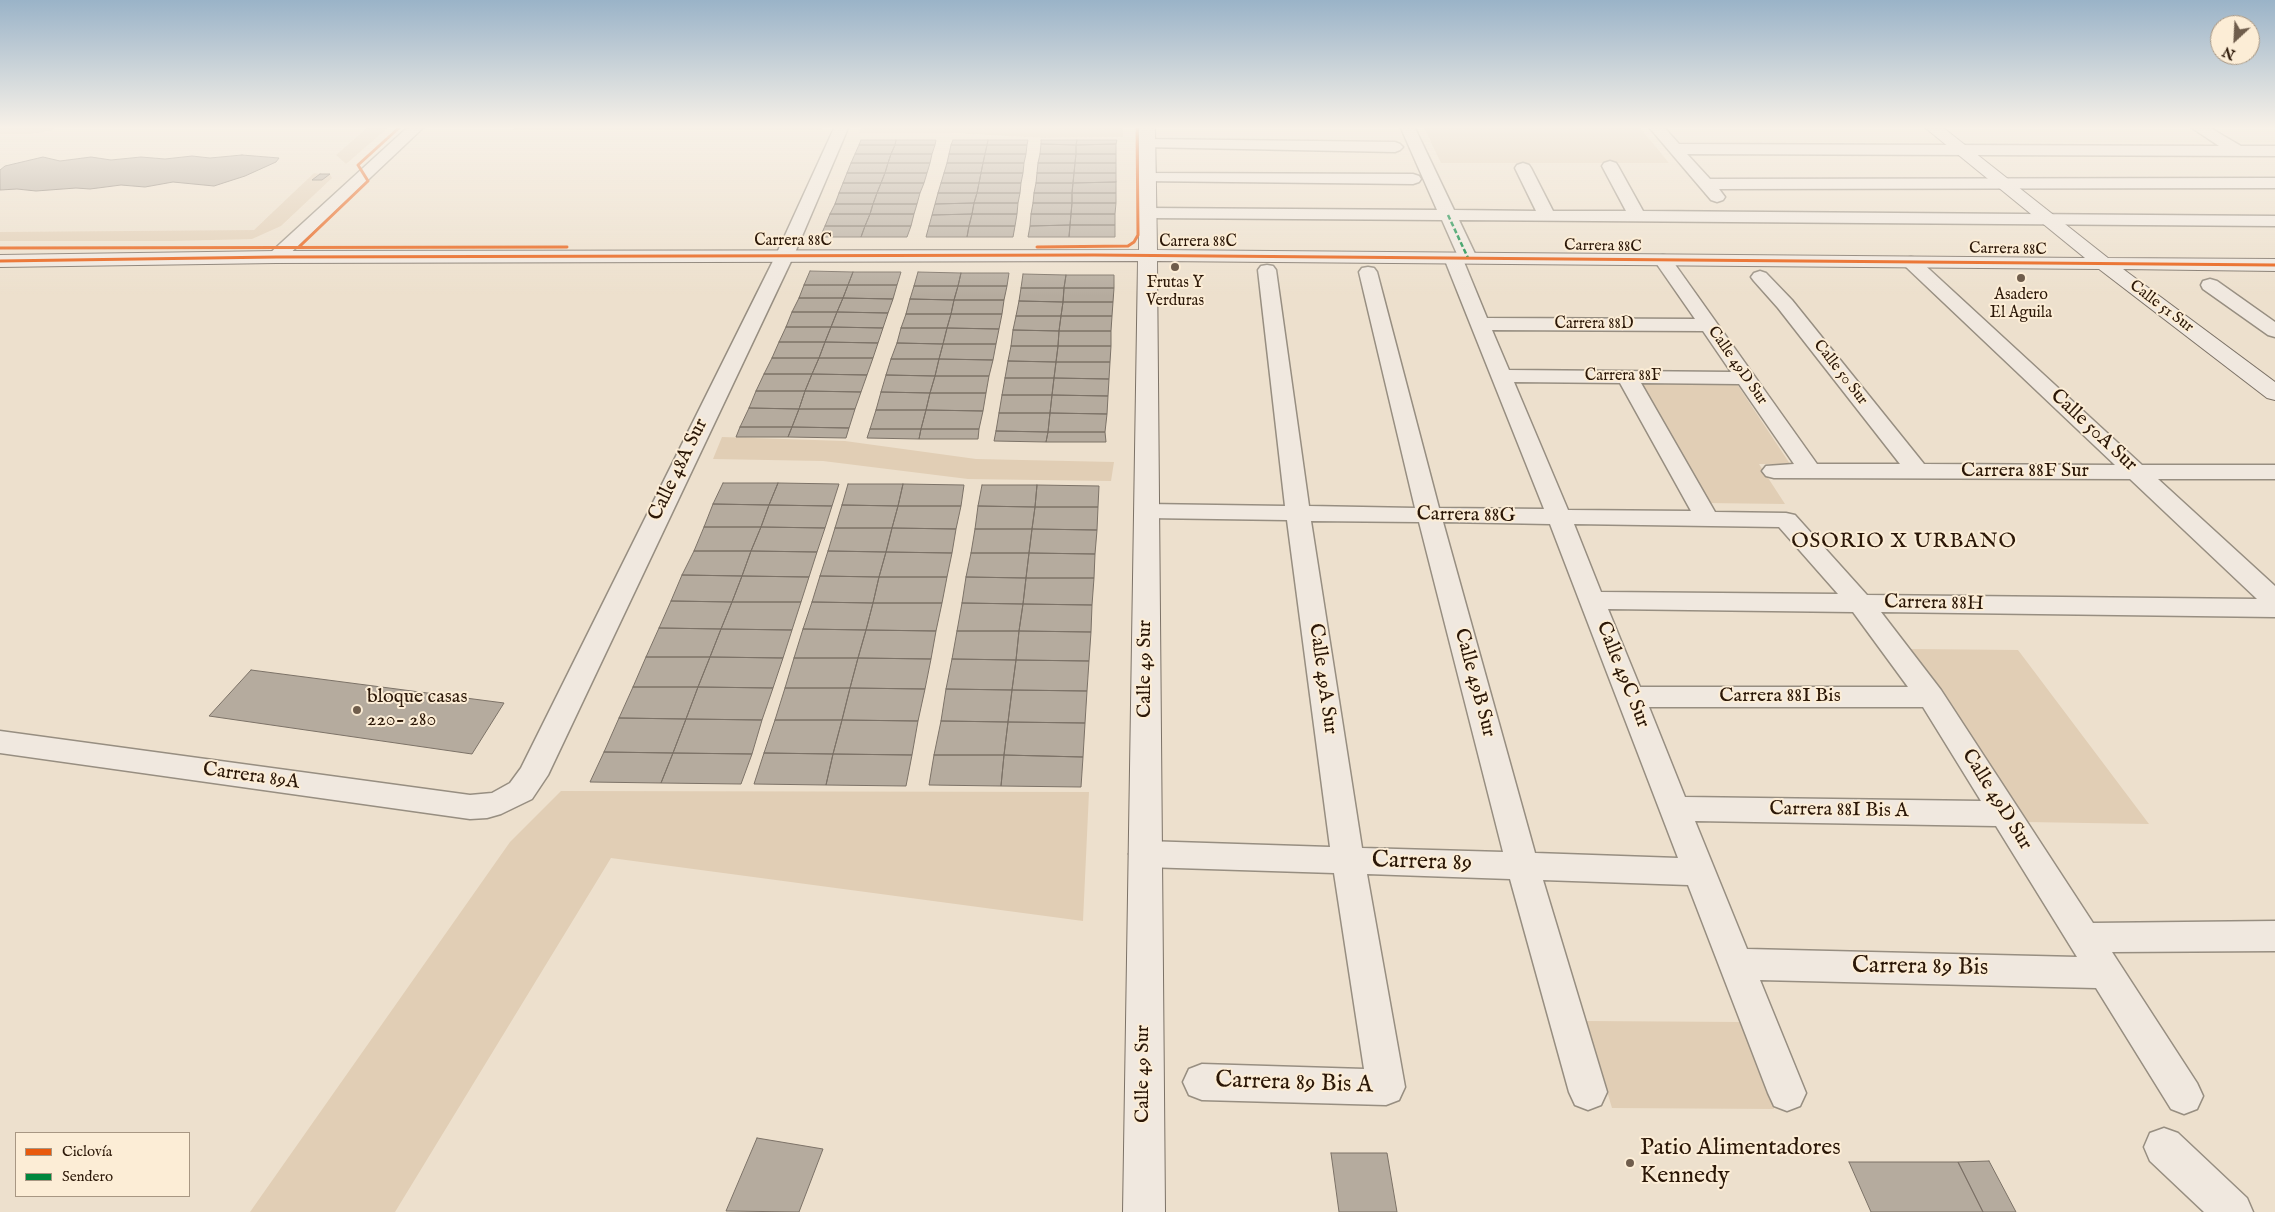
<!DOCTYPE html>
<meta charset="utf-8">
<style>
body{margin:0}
#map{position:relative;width:2275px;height:1212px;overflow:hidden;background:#ede0cd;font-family:"IM FELL English",serif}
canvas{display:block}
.legend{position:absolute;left:15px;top:1132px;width:175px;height:65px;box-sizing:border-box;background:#fcedd6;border:1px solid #a89783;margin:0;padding:6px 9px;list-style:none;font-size:15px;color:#2b1707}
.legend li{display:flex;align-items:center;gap:10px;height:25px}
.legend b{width:25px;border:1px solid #a89783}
.north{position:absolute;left:2210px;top:15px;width:50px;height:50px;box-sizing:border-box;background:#fcedd6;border:1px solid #a89783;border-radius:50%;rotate:205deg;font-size:14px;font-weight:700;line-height:20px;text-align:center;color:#2b1707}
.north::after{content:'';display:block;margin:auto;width:18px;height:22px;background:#6f5d4c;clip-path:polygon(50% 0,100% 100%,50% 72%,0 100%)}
</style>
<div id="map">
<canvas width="2275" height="1212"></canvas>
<ul class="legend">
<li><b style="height:6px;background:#e8590c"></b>Ciclovía</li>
<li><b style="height:6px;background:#00873e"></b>Sendero</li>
</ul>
<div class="north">N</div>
</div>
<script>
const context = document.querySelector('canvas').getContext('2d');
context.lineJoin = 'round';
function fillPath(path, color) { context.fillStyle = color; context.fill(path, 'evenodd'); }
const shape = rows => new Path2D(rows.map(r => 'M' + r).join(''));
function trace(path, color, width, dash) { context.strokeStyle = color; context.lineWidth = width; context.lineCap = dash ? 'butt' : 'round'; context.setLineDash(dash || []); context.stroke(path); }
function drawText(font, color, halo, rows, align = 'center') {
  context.font = font + ' "IM FELL English",serif'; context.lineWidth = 4; context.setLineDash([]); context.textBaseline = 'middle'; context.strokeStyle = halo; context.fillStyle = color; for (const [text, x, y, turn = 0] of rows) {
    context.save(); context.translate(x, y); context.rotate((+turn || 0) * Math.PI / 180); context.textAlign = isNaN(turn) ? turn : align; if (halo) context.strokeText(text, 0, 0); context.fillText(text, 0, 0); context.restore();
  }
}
const green = shape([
 [0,126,59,126,50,131,31,134,0,134],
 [369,126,390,126,346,164,336,155],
 [516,126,823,126,822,130,513,130],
 [861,126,1022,126,1123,128,1123,137,1043,138,951,133,859,133],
 [1423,126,1639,126,1669,163,1441,163],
 [314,173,320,174,313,180,322,180,330,174,332,178,281,226,252,239,172,241,0,241,0,232,254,230],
 [1640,383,1737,384,1790,464,1759,464,1785,504,1707,503],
 [722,437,845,441,976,459,1114,462,1111,481,968,479,823,461,713,459],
 [1911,649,2018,650,2149,824,2026,822],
 [561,791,1089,792,1083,921,611,858,395,1212,250,1212,510,842],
 [1586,1021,1740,1022,1774,1109,1612,1108]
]);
const building = shape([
 [861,140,896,140,895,145,859,145,861,140],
 [896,140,936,140,935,145,895,145,896,140],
 [953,140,988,140,987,145,951,145,953,140],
 [988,140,1028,140,1027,145,987,145,988,140],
 [1041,140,1077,140,1076,145,1041,144,1041,140],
 [1077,140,1117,140,1116,144,1076,145,1077,140],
 [1041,144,1076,145,1076,154,1040,154,1041,144],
 [1116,144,1116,154,1076,154,1076,145,1116,144],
 [859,145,895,145,891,154,855,154,859,145],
 [895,145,935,145,932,154,891,154,895,145],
 [951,145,987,145,985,154,949,154,951,145],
 [987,145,1027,145,1026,154,985,154,987,145],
 [855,154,891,154,888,163,851,163,855,154],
 [891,154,932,154,930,163,888,163,891,154],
 [949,154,985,154,983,163,947,163,949,154],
 [985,154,1026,154,1024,163,983,163,985,154],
 [1040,154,1076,154,1075,163,1038,163,1040,154],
 [1076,154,1116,154,1116,163,1075,163,1076,154],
 [242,155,279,158,276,162,245,176,214,186,173,182,145,187,121,185,90,189,76,188,36,191,17,189,0,190,0,170,5,166,43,157,60,161,91,157,111,160,141,157,165,159,192,156,210,158,242,155],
 [851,163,888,163,885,173,847,173,851,163],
 [888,163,930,163,927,173,885,173,888,163],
 [947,163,983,163,981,173,944,173,947,163],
 [983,163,1024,163,1023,173,981,173,983,163],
 [1038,163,1075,163,1074,173,1037,173,1038,163],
 [1075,163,1116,163,1116,173,1074,173,1075,163],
 [847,173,885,173,881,183,843,183,847,173],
 [885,173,927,173,924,183,881,183,885,173],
 [944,173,981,173,979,183,941,183,944,173],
 [981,173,1023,173,1021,183,979,183,981,173],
 [1037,173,1074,173,1073,183,1036,183,1037,173],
 [1074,173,1116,173,1116,182,1073,183,1074,173],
 [320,174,330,174,322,180,312,180,320,174],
 [1116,182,1116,193,1072,193,1073,183,1116,182],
 [843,183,881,183,877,193,839,193,843,183],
 [881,183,924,183,920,193,877,193,881,183],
 [941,183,979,183,977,193,938,193,941,183],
 [979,183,1021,183,1020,193,977,193,979,183],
 [1036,183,1073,183,1072,193,1034,193,1036,183],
 [839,193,877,193,873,204,835,204,839,193],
 [877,193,920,193,917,204,873,204,877,193],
 [938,193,977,193,974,203,935,204,938,193],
 [977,193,1020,193,1018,203,974,203,977,193],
 [1034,193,1072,193,1072,203,1033,203,1034,193],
 [1072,193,1116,193,1116,203,1072,203,1072,193],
 [974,203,972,214,932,215,935,204,974,203],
 [974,203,1018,203,1017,214,972,214,974,203],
 [1033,203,1072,203,1071,214,1031,214,1033,203],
 [1072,203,1116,203,1115,214,1071,214,1072,203],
 [835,204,873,204,870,214,830,214,835,204],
 [873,204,917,204,914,214,870,214,873,204],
 [830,214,870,214,865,226,825,226,830,214],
 [870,214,914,214,911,226,865,226,870,214],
 [972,214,969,226,929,226,932,215,972,214],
 [972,214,1017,214,1015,226,969,226,972,214],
 [1031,214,1071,214,1070,225,1030,226,1031,214],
 [1071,214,1115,214,1115,225,1070,225,1071,214],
 [1070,225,1069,237,1028,237,1030,226,1070,225],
 [1070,225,1115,225,1115,237,1069,237,1070,225],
 [825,226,865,226,861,237,820,237,825,226],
 [865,226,911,226,907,237,861,237,865,226],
 [929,226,969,226,967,237,926,237,929,226],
 [969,226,1015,226,1013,237,967,237,969,226],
 [810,271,853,272,848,285,804,285,810,271],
 [853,272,901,272,897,285,848,285,853,272],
 [918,272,961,273,958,286,914,286,918,272],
 [961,273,1009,273,1007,286,958,286,961,273],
 [1023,274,1066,275,1064,288,1021,288,1023,274],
 [1066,275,1114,275,1114,288,1064,288,1066,275],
 [804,285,848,285,843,298,799,298,804,285],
 [848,285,897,285,893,299,843,298,848,285],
 [914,286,958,286,954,300,910,299,914,286],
 [958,286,1007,286,1004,300,954,300,958,286],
 [1021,288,1064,288,1063,302,1019,301,1021,288],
 [1064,288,1114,288,1113,302,1063,302,1064,288],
 [799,298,843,298,837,312,792,312,799,298],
 [843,298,893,299,888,313,837,312,843,298],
 [910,299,954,300,951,314,906,314,910,299],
 [954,300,1004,300,1002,314,951,314,954,300],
 [1019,301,1063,302,1061,316,1016,316,1019,301],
 [1063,302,1113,302,1112,316,1061,316,1063,302],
 [792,312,837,312,831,327,786,327,792,312],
 [837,312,888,313,883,328,831,327,837,312],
 [906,314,951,314,947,328,901,328,906,314],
 [951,314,1002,314,999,329,947,328,951,314],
 [1016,316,1061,316,1059,331,1013,330,1016,316],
 [1061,316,1112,316,1111,331,1059,331,1061,316],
 [786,327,831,327,825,342,779,342,786,327],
 [831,327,883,328,878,343,825,342,831,327],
 [901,328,947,328,943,344,897,343,901,328],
 [947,328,999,329,996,344,943,344,947,328],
 [1013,330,1059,331,1058,346,1011,346,1013,330],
 [1059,331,1111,331,1111,346,1058,346,1059,331],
 [779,342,825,342,819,358,772,358,779,342],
 [825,342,878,343,873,358,819,358,825,342],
 [897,343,943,344,939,359,891,359,897,343],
 [943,344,996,344,993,360,939,359,943,344],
 [1011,346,1058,346,1056,362,1008,361,1011,346],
 [1058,346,1111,346,1110,362,1056,362,1058,346],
 [772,358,819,358,812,374,764,374,772,358],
 [819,358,873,358,867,375,812,374,819,358],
 [891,359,939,359,935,376,886,375,891,359],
 [939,359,993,360,989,376,935,376,939,359],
 [1008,361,1056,362,1054,378,1005,378,1008,361],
 [1056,362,1110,362,1109,379,1054,378,1056,362],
 [764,374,812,374,805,391,756,391,764,374],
 [812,374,867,375,861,392,805,391,812,374],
 [886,375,935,376,930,393,881,392,886,375],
 [935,376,989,376,986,393,930,393,935,376],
 [1005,378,1054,378,1052,395,1002,395,1005,378],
 [1054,378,1109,379,1108,396,1052,395,1054,378],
 [756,391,805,391,799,409,749,408,756,391],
 [805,391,861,392,855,409,799,409,805,391],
 [881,392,930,393,926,410,876,410,881,392],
 [930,393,986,393,983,411,926,410,930,393],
 [1002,395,1052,395,1050,413,999,413,1002,395],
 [1052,395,1108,396,1107,414,1050,413,1052,395],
 [749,408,799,409,792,427,740,427,749,408],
 [799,409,855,409,849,428,792,427,799,409],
 [876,410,926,410,921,429,870,429,876,410],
 [926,410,983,411,979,429,921,429,926,410],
 [999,413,1050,413,1048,432,996,431,999,413],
 [1050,413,1107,414,1105,432,1048,432,1050,413],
 [740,427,792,427,788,437,736,437,740,427],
 [792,427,849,428,846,438,788,437,792,427],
 [870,429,921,429,919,439,867,438,870,429],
 [921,429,979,429,978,439,919,439,921,429],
 [996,431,1048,432,1046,442,994,441,996,431],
 [1048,432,1105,432,1106,442,1046,442,1048,432],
 [723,483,778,483,769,505,713,504,723,483],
 [778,483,839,484,832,506,769,505,778,483],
 [848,484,903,484,898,506,842,505,848,484],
 [903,484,964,485,961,506,898,506,903,484],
 [982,485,1037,485,1035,507,978,506,982,485],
 [1037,485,1099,486,1098,507,1035,507,1037,485],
 [713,504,769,505,761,527,704,527,713,504],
 [769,505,832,506,825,528,761,527,769,505],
 [842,505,898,506,892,528,835,528,842,505],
 [898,506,961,506,956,529,892,528,898,506],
 [978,506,1035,507,1032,529,975,529,978,506],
 [1035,507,1098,507,1097,530,1032,529,1035,507],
 [704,527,761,527,751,551,694,551,704,527],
 [761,527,825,528,817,552,751,551,761,527],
 [835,528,892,528,886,552,828,551,835,528],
 [892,528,956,529,952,553,886,552,892,528],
 [975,529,1032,529,1029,553,971,553,975,529],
 [1032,529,1097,530,1095,554,1029,553,1032,529],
 [694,551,751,551,742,576,682,575,694,551],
 [751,551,817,552,809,577,742,576,751,551],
 [828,551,886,552,879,577,820,576,828,551],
 [886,552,952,553,947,577,879,577,886,552],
 [971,553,1029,553,1026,578,966,577,971,553],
 [1029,553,1095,554,1094,578,1026,578,1029,553],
 [682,575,742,576,732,602,671,601,682,575],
 [742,576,809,577,801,602,732,602,742,576],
 [820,576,879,577,873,603,812,602,820,576],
 [879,577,947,577,942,603,873,603,879,577],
 [966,577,1026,578,1023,604,962,603,966,577],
 [1026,578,1094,578,1092,605,1023,604,1026,578],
 [671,601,732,602,721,629,659,628,671,601],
 [732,602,801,602,792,630,721,629,732,602],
 [812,602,873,603,866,630,803,629,812,602],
 [873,603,942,603,936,631,866,630,873,603],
 [962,603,1023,604,1019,631,957,631,962,603],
 [1023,604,1092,605,1091,632,1019,631,1023,604],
 [659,628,721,629,710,657,646,657,659,628],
 [721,629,792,630,783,658,710,657,721,629],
 [803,629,866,630,858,658,794,658,803,629],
 [866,630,936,631,931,659,858,658,866,630],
 [957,631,1019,631,1016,660,952,659,957,631],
 [1019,631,1091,632,1089,661,1016,660,1019,631],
 [646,657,710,657,698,687,633,687,646,657],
 [710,657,783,658,773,688,698,687,710,657],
 [794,658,858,658,850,688,785,688,794,658],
 [858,658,931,659,925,689,850,688,858,658],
 [952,659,1016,660,1012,690,946,689,952,659],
 [1016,660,1089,661,1087,691,1012,690,1016,660],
 [251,670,504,703,472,754,209,716,251,670],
 [633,687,698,687,686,719,619,718,633,687],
 [698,687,773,688,762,720,686,719,698,687],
 [785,688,850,688,842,720,775,720,785,688],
 [850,688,925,689,918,721,842,720,850,688],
 [946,689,1012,690,1008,722,941,721,946,689],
 [1012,690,1087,691,1085,723,1008,722,1012,690],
 [619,718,686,719,673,753,604,752,619,718],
 [686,719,762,720,752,754,673,753,686,719],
 [775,720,842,720,833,754,764,753,775,720],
 [842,720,918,721,912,755,833,754,842,720],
 [941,721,1008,722,1004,755,934,755,941,721],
 [1008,722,1085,723,1083,757,1004,755,1008,722],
 [604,752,673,753,661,783,590,782,604,752],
 [673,753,752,754,741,784,661,783,673,753],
 [764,753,833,754,826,785,754,784,764,753],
 [833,754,912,755,906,786,826,785,833,754],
 [934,755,1004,755,1001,786,929,785,934,755],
 [1004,755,1083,757,1081,787,1001,786,1004,755],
 [757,1138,823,1149,799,1212,726,1211,757,1138],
 [1331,1153,1387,1153,1397,1212,1339,1212,1331,1153],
 [1989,1161,2016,1212,1983,1212,1958,1162,1989,1161],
 [1849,1162,1958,1162,1983,1212,1871,1212,1849,1162]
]);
const street = shape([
 [409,126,425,126,282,261,270,261,267,257,270,253,409,126],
 [835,126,849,126,794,255,548,775,532,799,501,814,487,818,470,819,0,753,0,731,470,795,492,793,510,783,521,768,776,255,835,126],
 [1400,126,1414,126,1454,210,1536,211,1515,168,1517,165,1523,163,1529,165,1531,168,1553,211,1626,211,1602,166,1604,163,1610,161,1616,163,1618,166,1643,211,2275,216,2275,226,1459,220,1477,258,1474,262,1464,262,1487,318,1695,319,1654,260,1657,256,1663,255,1669,256,1817,464,1900,464,1778,308,1754,281,1751,277,1754,273,1760,271,1766,273,1792,300,1924,464,2115,465,1905,266,1902,262,1905,258,1911,257,1917,258,2142,465,2275,465,2275,479,2158,479,2275,586,2275,617,1881,612,1941,690,2093,923,2275,921,2275,951,2112,952,2197,1083,2203,1096,2197,1109,2184,1114,2171,1109,2096,988,1760,980,1806,1093,1800,1106,1787,1111,1774,1106,1768,1093,1688,885,1543,880,1607,1092,1601,1105,1588,1110,1575,1105,1569,1092,1510,879,1367,874,1405,1087,1399,1100,1386,1105,1202,1100,1189,1095,1183,1082,1189,1069,1202,1064,1364,1069,1334,873,1145,867,1134,863,1129,854,1134,845,1145,841,1330,847,1287,520,1147,518,1139,516,1135,511,1139,506,1147,504,1285,506,1258,270,1261,266,1267,265,1273,266,1276,270,1309,506,1415,508,1359,272,1362,268,1368,267,1374,268,1377,272,1439,508,1544,509,1444,258,1447,254,1457,254,1442,220,1148,218,1142,217,1140,213,1142,209,1148,208,1437,210,1400,126],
 [1492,330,1703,331,1731,372,1509,370,1492,330],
 [1514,382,1620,383,1691,511,1568,510,1514,382],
 [1641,383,1739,384,1794,464,1766,466,1762,471,1766,476,1774,478,2130,479,2257,599,1867,595,1795,515,1786,513,1715,512,1641,383],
 [1311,521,1419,522,1503,852,1362,848,1311,521],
 [1443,522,1550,524,1678,858,1535,853,1443,522],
 [1574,524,1779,527,1838,594,1601,592,1574,524],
 [1608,609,1853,612,1908,687,1640,687,1608,609],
 [1649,707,1923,707,1981,801,1685,797,1649,707],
 [1695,821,1996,826,2077,957,1747,949,1695,821],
 [1648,126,1663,126,1679,144,2219,146,2189,126,2207,126,2241,146,2275,146,2275,156,1687,154,1710,179,2275,178,2275,188,1719,189,1725,197,1723,200,1717,202,1711,200,1648,126],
 [1147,139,1395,142,1400,144,1403,147,1400,150,1395,152,1142,147,1139,144,1142,141,1147,139],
 [1147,173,1413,174,1419,176,1421,179,1419,182,1413,184,1141,181,1139,178,1141,175,1147,173],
 [2210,279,2217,281,2275,322,2275,337,2268,335,2203,289,2201,285,2203,281,2210,279],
 [2164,1128,2178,1133,2247,1198,2253,1212,2204,1212,2150,1161,2144,1147,2150,1133,2164,1128]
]);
const secondary = shape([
 [1139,126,1155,126,1157,250,2085,258,1923,126,1941,126,2108,258,2275,259,2275,271,2123,269,2275,382,2275,400,2267,398,2099,269,1157,261,1165,1212,1123,1212,1138,261,276,263,0,267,0,255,276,251,1139,250,1139,126]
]);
const quiet = shape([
 [1448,215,1468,258]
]);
const cycleway = shape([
 [300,246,368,181,358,165,401,126],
 [1037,247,1128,246,1134,242,1138,235,1137,126],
 [0,248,567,247],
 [0,261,276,257,1094,255,2275,265]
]);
const markers = [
 [1175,267,5,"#6f5d4c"],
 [2021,278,5,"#6f5d4c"],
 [357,710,5,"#6f5d4c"],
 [1630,1163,5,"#6f5d4c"]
];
const farStreetnames = [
 ["Carrera 88C",793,242],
 ["Carrera 88C",1198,243],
 ["Carrera 88C",1603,247,1],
 ["Carrera 88C",2008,250,1],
 ["Calle 51 Sur",2161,307,37],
 ["Carrera 88D",1594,325],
 ["Calle 49D Sur",1737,366,55],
 ["Calle 50 Sur",1840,373,52],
 ["Carrera 88F",1623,377]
];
const farPoinames = [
 ["Frutas Y",1175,284],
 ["Verduras",1175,302],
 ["Asadero",2021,296],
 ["El Aguila",2021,314]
];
const streetNames = [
 ["Calle 50A Sur",2093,431,43],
 ["Calle 48A Sur",679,470,-64],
 ["Carrera 88F Sur",2025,472],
 ["Carrera 88G",1466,516,1],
 ["Carrera 88H",1934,604,1],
 ["Calle 49 Sur",1146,669,-90],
 ["Calle 49C Sur",1622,675,68],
 ["Calle 49A Sur",1322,679,82],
 ["Calle 49B Sur",1474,683,75],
 ["Carrera 88I Bis",1780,697],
 ["Carrera 89A",251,777,8],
 ["Calle 49D Sur",1996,800,58],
 ["Carrera 88I Bis A",1839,811,1],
 ["Calle 49 Sur",1144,1074,-90]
];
const poiNames = [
 ["bloque casas",367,698],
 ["220- 280",367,721]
];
const neighbourhoodNames = [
 ["OSORIO X URBANO",1904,543]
];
const nearStreetnames = [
 ["Carrera 89",1422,863,2],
 ["Carrera 89 Bis",1920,968,1],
 ["Carrera 89 Bis A",1294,1084,2]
];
const nearPoinames = [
 ["Patio Alimentadores",1640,1149],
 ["Kennedy",1640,1177]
];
fillPath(green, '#e1ceb5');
fillPath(building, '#b5ab9e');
trace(building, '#7c7267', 1);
trace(street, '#978e81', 3);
trace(secondary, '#7c7267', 2);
fillPath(street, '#f0e8df');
fillPath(secondary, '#f0e8df');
trace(quiet, '#00873e', 2.5, [5, 2.5]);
trace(cycleway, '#e8590c', 3);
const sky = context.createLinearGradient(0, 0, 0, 296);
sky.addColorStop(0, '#9ab3c8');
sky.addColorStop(0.43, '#f7f1e8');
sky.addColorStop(1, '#f7f1e800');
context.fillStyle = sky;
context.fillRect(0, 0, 2275, 296);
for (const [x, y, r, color] of markers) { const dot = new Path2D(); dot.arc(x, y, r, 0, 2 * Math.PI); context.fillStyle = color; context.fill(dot); trace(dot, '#fcedd6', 2); }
drawText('16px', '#2b1707', '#fcedd6', farStreetnames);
drawText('16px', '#2b1707', '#fcedd6', farPoinames);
drawText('20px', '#2b1707', '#fcedd6', streetNames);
drawText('20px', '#2b1707', '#fcedd6', poiNames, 'left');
context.letterSpacing = '1px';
drawText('21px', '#2b1707', '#fcedd6', neighbourhoodNames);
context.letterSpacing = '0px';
drawText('24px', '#2b1707', '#fcedd6', nearStreetnames);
drawText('24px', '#2b1707', '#fcedd6', nearPoinames, 'left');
</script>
